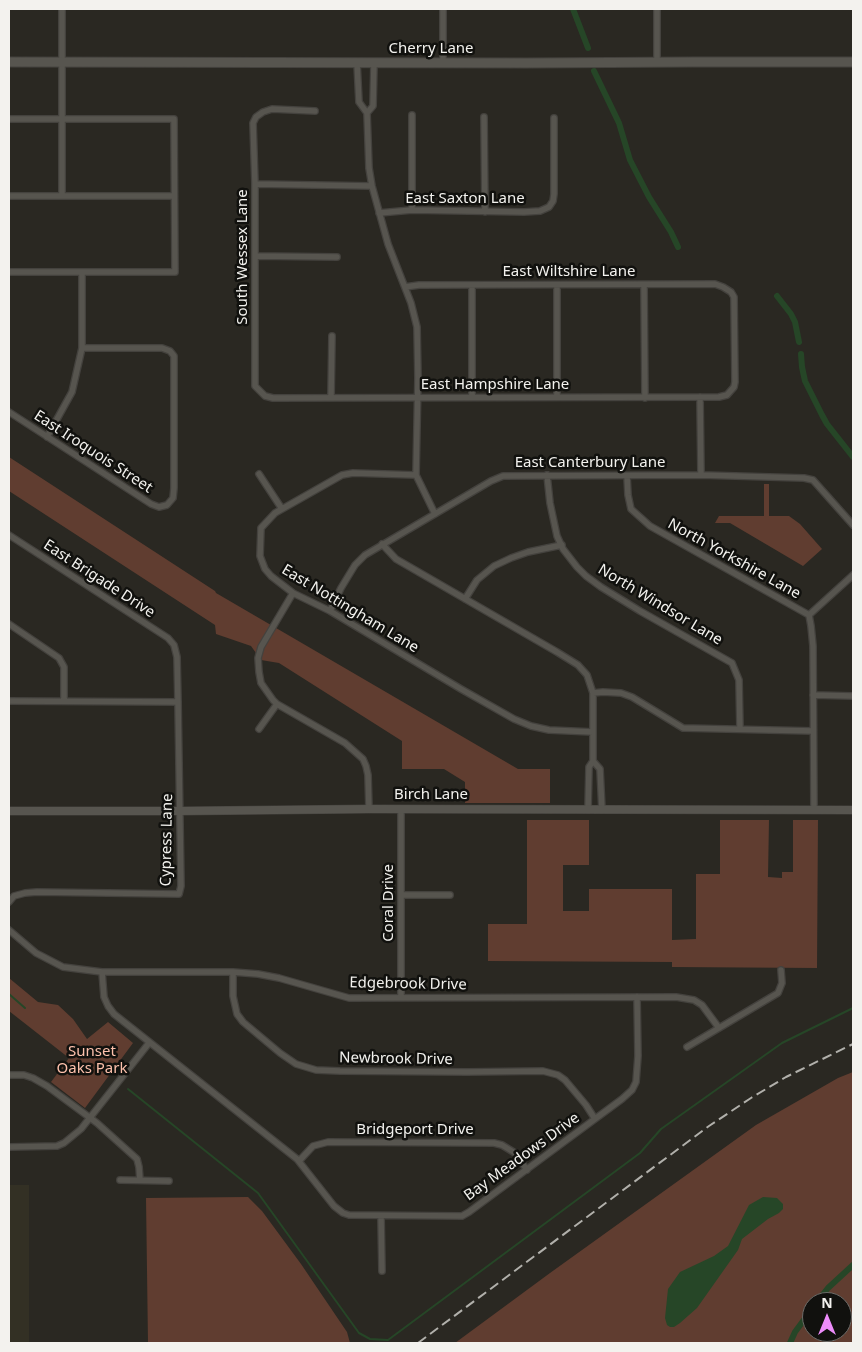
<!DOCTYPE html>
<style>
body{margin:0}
#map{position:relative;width:862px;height:1352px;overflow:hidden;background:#2a2822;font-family:"Noto Sans",sans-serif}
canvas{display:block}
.frame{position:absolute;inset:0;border:10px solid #f3f2ee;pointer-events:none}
.north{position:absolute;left:802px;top:1292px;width:50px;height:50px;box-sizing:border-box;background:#11110e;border:1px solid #6b6b68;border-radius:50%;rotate:0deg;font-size:14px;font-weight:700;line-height:20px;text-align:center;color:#f3f2ee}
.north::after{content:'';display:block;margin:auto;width:18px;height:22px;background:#ed8cfa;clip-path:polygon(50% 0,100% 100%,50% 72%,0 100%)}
</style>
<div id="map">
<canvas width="862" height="1352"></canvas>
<div class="frame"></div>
<div class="north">N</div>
</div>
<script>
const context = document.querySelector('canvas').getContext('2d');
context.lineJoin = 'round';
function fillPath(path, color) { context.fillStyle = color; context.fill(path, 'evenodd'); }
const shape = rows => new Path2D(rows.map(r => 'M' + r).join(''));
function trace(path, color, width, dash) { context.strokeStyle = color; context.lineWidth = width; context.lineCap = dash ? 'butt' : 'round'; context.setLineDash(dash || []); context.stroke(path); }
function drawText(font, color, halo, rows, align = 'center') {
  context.font = font + ' "Noto Sans",sans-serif'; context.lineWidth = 5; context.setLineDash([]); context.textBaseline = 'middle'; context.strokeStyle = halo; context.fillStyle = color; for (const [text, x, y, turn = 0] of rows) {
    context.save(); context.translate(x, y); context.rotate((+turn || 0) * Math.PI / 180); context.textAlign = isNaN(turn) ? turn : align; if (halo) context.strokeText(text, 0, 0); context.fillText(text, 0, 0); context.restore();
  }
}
const built = shape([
 [9,1185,29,1185,29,1343,9,1343]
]);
const green = shape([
 [9,457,215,591,216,593,518,769,550,769,550,803,465,803,465,782,444,769,402,769,402,741,279,663,261,660,251,646,216,634,215,625,9,491],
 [764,484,769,484,769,516,789,516,800,524,822,549,803,566,730,523,715,523,719,516,764,516],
 [527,820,589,820,589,865,563,865,563,911,589,911,589,889,672,889,672,940,696,939,696,874,720,874,720,820,769,820,768,877,782,878,782,872,793,872,793,820,818,820,817,968,672,967,672,962,488,961,488,924,527,924],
 [9,978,38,1002,58,1005,73,1019,87,1039,108,1022,133,1043,85,1108,51,1082,69,1058,9,1011],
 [853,1072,853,1343,455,1343,550,1273,756,1125,838,1078],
 [812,1302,842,1302,842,1332,812,1332],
 [248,1197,262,1211,301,1264,347,1332,350,1343,148,1343,146,1198]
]);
const water = shape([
 [763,1197,777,1198,783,1204,783,1209,779,1213,768,1219,742,1239,738,1250,697,1308,680,1323,674,1327,670,1327,667,1325,665,1318,668,1289,680,1272,714,1256,728,1246,749,1205]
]);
const stream = shape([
 [9,994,25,1008],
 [128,1089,258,1193,359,1333,370,1339,388,1340,640,1153,661,1129,782,1043,853,1008]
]);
const canal = shape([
 [573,9,588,48],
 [594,71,619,123,630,160,649,197,671,232,678,247],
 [777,296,791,314,795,322,799,342],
 [801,354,802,367,805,381,822,415,827,424,853,457],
 [817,1302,828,1288,853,1265],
 [790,1343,795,1332,812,1309]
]);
const minor = shape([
 [62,9,62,196],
 [443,9,443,63],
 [657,9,657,62],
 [357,63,359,102,367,113,369,168,372,186,388,244,411,303,417,327,418,378,416,475,435,514],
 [315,111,272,109,263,112,256,117,253,123,255,184,255,386,265,396,273,398,719,397,727,395,734,387,735,382,734,297,731,292,723,287,715,284,419,285,405,287],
 [367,113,373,106,374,63],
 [412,115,412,210],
 [484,117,485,212],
 [9,119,174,119,175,272,9,272],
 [255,184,372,186],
 [9,196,174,196],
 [379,213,412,210,524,212,540,211,549,207,553,201,554,194,554,118],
 [255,256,337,257],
 [557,285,557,397],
 [644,285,645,398],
 [472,397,472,285],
 [700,397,701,475],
 [331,398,332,336],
 [9,412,151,504,159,507,167,505,173,498,174,488,174,356,170,351,162,348,82,348],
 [47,437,72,392,82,348,82,272],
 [259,474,282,509],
 [416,475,353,473,342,475,275,513,261,528,260,556,265,569,271,576,293,593,330,611,461,689,514,719,531,726,549,730,593,732],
 [547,475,550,503,557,536,563,549,577,567,586,576,601,587,640,611,732,663,739,680,740,729],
 [627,476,628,495,631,509,650,526,809,615,811,626,813,646,814,810],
 [9,535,168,638,174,645,177,657,178,702,181,886,179,894,37,892,25,893,14,896,9,902],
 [382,544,396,559,557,652,578,665,587,675,593,693,593,761,589,767,588,810],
 [293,593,261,647,258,658,259,672,261,683,273,700,277,704,345,743,363,759,366,766,368,775,369,809],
 [465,599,477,580,494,566,511,558,528,552,562,545],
 [330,611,341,588,355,565,365,555,491,481,503,476,701,475,804,478,813,480,853,525],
 [809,615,853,575],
 [9,624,59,658,64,667,64,701],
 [593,693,603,692,621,693,632,697,683,728,813,731],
 [813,695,853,696],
 [9,701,178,702],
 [259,729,277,704],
 [593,761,600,769,602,810],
 [401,895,450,895],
 [9,930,36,953,63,967,102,972,233,972,258,974,279,978,349,998,676,997,694,1000,702,1005,719,1028],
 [102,972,104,997,108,1006,114,1014,297,1159,334,1206,343,1213,349,1215,462,1216,469,1212,622,1099,632,1090,636,1082,638,1056,637,997],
 [233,972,233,996,237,1014,243,1022,280,1053,296,1064,316,1070,340,1071,467,1072,543,1071,558,1075,565,1080,586,1105,595,1119],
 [401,997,401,809],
 [687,1047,778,993,782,983,781,970],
 [9,1075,24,1075,33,1078,47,1086,97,1123,137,1159,139,1167,140,1180],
 [9,1147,57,1146,64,1143,81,1129,149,1043],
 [299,1161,313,1146,328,1142,494,1143,502,1145,515,1153,527,1170],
 [120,1180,169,1181],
 [381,1216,382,1271]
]);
const tertiary = shape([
 [9,811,180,811,369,809,853,810]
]);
const secondary = shape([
 [9,62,527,63,693,62,853,62]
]);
const rail = shape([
 [418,1343,709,1126,751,1098,786,1077,853,1044]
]);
const streetNames = [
 ["Cherry Lane",431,49],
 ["East Saxton Lane",465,199],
 ["South Wessex Lane",243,257,-90],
 ["East Wiltshire Lane",569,272],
 ["East Hampshire Lane",495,385],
 ["East Iroquois Street",93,452,33],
 ["East Canterbury Lane",590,463],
 ["North Yorkshire Lane",734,559,29],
 ["East Brigade Drive",99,579,33],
 ["North Windsor Lane",660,605,31],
 ["East Nottingham Lane",350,609,31],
 ["Birch Lane",431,795],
 ["Cypress Lane",167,840,-89],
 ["Coral Drive",389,903,-90],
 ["Edgebrook Drive",408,984,1],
 ["Newbrook Drive",396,1059,1],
 ["Bridgeport Drive",415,1130],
 ["Bay Meadows Drive",522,1157,-36]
];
const parkNames = [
 ["Sunset",92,1052],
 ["Oaks Park",92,1069]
];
fillPath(built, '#333024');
fillPath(green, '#603d30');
fillPath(water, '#264627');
trace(stream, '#264627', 2);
trace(canal, '#264627', 6);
trace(minor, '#44423e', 8);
trace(tertiary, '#44423e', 9);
trace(secondary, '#44423e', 11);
trace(minor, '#57554f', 5.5);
trace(tertiary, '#57554f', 8);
trace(secondary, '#57554f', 9);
trace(rail, '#b1b0ab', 2, [10, 5]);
drawText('15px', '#f3f2ee', '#11110e', streetNames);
drawText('15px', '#fdc1ac', '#11110e', parkNames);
</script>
